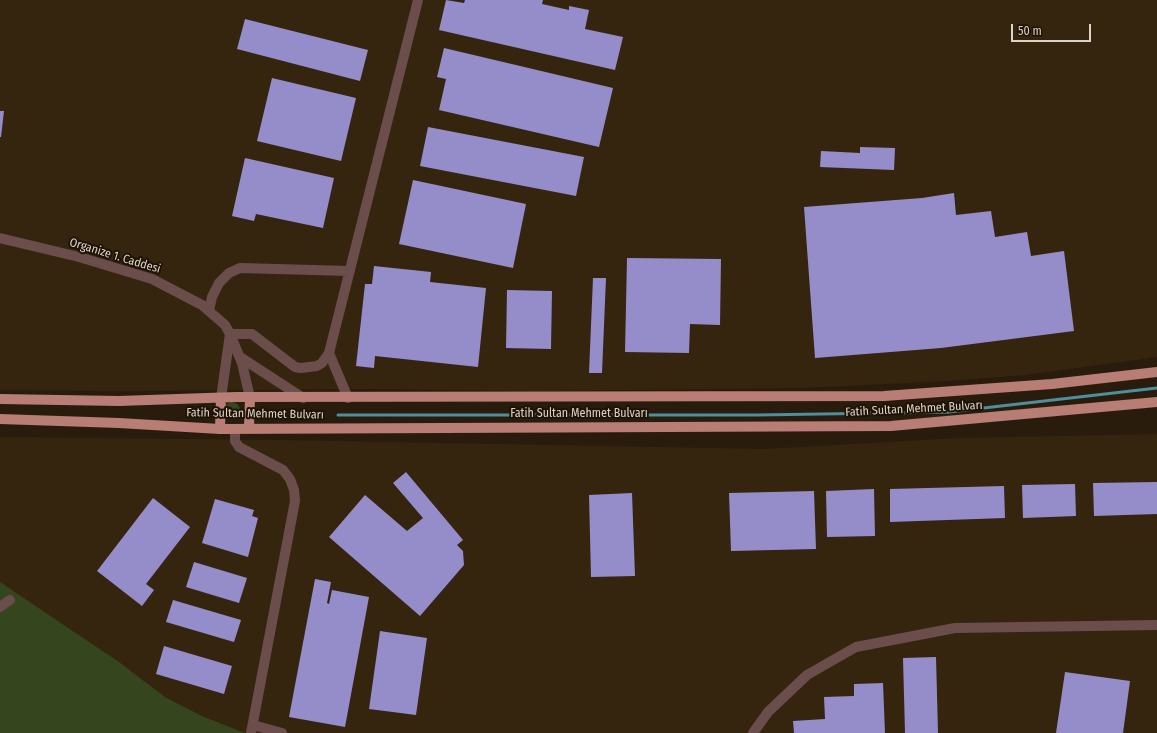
<!DOCTYPE html>
<meta charset="utf-8">
<style>
body{margin:0}
#map{position:relative;width:1157px;height:733px;overflow:hidden;background:#291c0d;font-family:"Fira Sans Condensed",sans-serif}
canvas{display:block}
.scale{position:absolute;left:1011px;top:24px;width:80px;height:18px;box-sizing:border-box;border:2px solid #dad2c8;border-top:0;padding-left:5px;font-size:12px;line-height:14px;white-space:nowrap;color:#dad2c8;-webkit-text-stroke:3px #1f1305;paint-order:stroke}
</style>
<div id="map">
<canvas width="1157" height="733"></canvas>
<div class="scale">50 m</div>
</div>
<script>
const context = document.querySelector('canvas').getContext('2d');
context.lineJoin = 'round';
function fillPath(path, color) { context.fillStyle = color; context.fill(path, 'evenodd'); }
const shape = rows => new Path2D(rows.map(r => 'M' + r).join(''));
function trace(path, color, width, dash) { context.strokeStyle = color; context.lineWidth = width; context.lineCap = dash ? 'butt' : 'round'; context.setLineDash(dash || []); context.stroke(path); }
function drawText(font, color, halo, rows, align = 'center') {
  context.font = font + ' "Fira Sans Condensed",sans-serif'; context.lineWidth = 4; context.setLineDash([]); context.textBaseline = 'middle'; context.strokeStyle = halo; context.fillStyle = color; for (const [text, x, y, turn = 0] of rows) {
    context.save(); context.translate(x, y); context.rotate((+turn || 0) * Math.PI / 180); context.textAlign = isNaN(turn) ? turn : align; if (halo) context.strokeText(text, 0, 0); context.fillText(text, 0, 0); context.restore();
  }
}
const built = shape([
 [0,0,1157,0,1157,357,1025,375,948,381,803,388,535,391,381,389,121,391,0,390],
 [1157,434,1157,733,245,733,202,716,165,697,119,662,0,582,0,437,281,440,764,449,960,438]
]);
const green = shape([
 '224 410a8 8 0 1 1 16 0a8 8 0 1 1-16 0Z',
 [0,582,119,662,165,697,202,716,245,733,0,733]
]);
const stream = shape([
 [338,415,757,415,949,412,1157,388]
]);
const building = shape([
 [446,0,464,3,465,0,543,0,542,4,569,10,569,6,589,10,585,29,623,37,615,70,439,30],
 [245,19,368,50,360,81,237,49],
 [444,48,613,88,599,147,439,110,446,79,437,77],
 [272,78,356,98,341,161,257,141],
 [0,111,4,111,1,137,0,137],
 [428,127,584,157,576,196,420,166],
 [860,147,895,148,894,170,820,167,821,151,860,153],
 [245,158,334,178,323,228,256,214,254,221,232,216],
 [413,180,526,204,513,268,399,244],
 [954,193,956,215,991,211,995,237,1027,232,1031,256,1064,251,1074,331,941,348,815,358,804,207,922,198],
 [627,258,721,259,720,325,690,324,689,353,625,352],
 [374,266,431,272,430,282,486,288,478,367,375,356,374,368,356,366,365,284,372,284],
 [593,278,606,278,602,373,589,373],
 [507,290,552,291,551,349,506,348],
 [406,472,463,540,457,545,463,551,464,565,420,616,329,537,365,495,407,531,423,518,393,483],
 [1157,482,1157,514,1094,516,1093,483],
 [1075,484,1076,516,1023,518,1022,485],
 [1004,486,1005,518,890,522,890,489],
 [874,489,875,536,827,537,826,491],
 [814,491,816,549,731,551,729,493],
 [632,493,635,576,591,577,589,495],
 [153,498,190,527,146,584,154,590,142,606,97,571],
 [215,499,254,510,252,516,258,518,248,557,202,543],
 [194,562,247,578,239,603,186,587],
 [315,579,331,582,327,603,329,604,332,590,369,597,345,727,289,717],
 [173,600,241,620,234,642,166,622],
 [380,631,427,638,416,715,369,709],
 [164,646,232,666,224,694,156,674],
 [936,657,938,733,905,733,903,658],
 [1065,672,1130,681,1123,733,1056,733],
 [883,683,885,733,794,733,793,721,825,719,824,697,854,696,854,684]
]);
const minor = shape([
 [0,238,79,257,152,279,202,305,225,325,230,334,242,363,250,398],
 [209,311,212,297,219,283,229,273,240,268,350,271],
 [230,334,252,334,295,367,301,368,317,366,322,363,329,353],
 [240,357,303,398],
 [221,398,230,334],
 [348,398,329,353,418,0],
 [235,429,235,441,239,447,283,470,290,479,294,490,295,501,251,733],
 [0,607,10,600],
 [253,725,282,733],
 [753,733,768,712,807,675,856,647,955,628,1157,625]
]);
const major = shape([
 [0,399,119,401,236,397,884,396,1052,384,1157,372],
 [0,419,119,423,220,429,891,426,1157,402],
 [249,428,250,398],
 [220,429,221,398]
]);
const streetNames = [
 ["Organize 1. Caddesi",115,256,17],
 ["Fatih Sultan Mehmet Bulvarı",914,409,-3],
 ["Fatih Sultan Mehmet Bulvarı",255,414,1],
 ["Fatih Sultan Mehmet Bulvarı",579,414]
];
fillPath(built, '#35250f');
fillPath(green, '#35461e');
trace(stream, '#4f8e9d', 3);
fillPath(building, '#958dca');
trace(minor, '#6b4e4b', 10);
trace(major, '#b87d75', 10);
drawText('12px', '#dad2c8', '#1f1305', streetNames);
</script>
